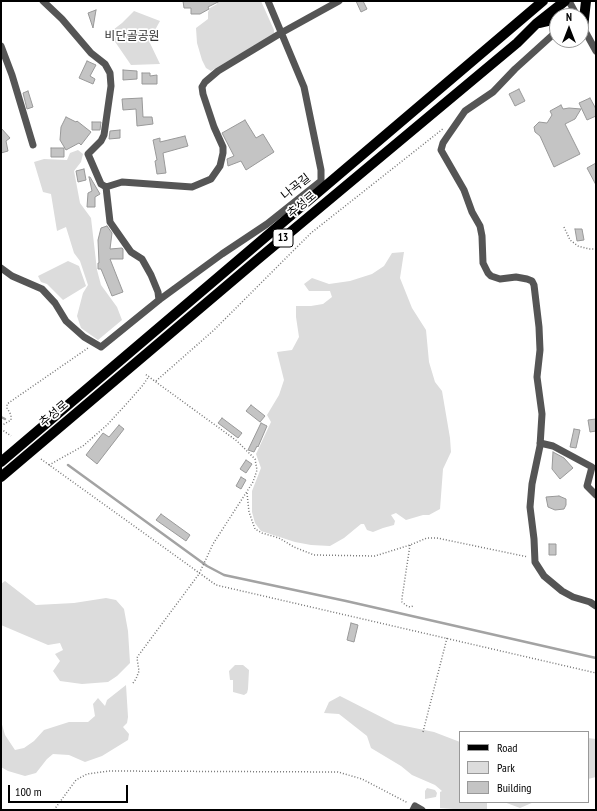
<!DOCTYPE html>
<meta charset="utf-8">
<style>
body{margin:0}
#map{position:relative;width:597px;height:811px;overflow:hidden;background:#fff;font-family:"PT Sans Narrow",sans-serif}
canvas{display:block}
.frame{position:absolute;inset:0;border:2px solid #000;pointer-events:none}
.legend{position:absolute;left:459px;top:731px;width:130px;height:72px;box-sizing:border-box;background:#fff;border:1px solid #999;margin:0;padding:5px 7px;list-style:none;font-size:12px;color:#000}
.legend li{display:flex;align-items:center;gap:8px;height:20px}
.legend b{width:20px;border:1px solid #999}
.north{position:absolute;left:549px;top:8px;width:40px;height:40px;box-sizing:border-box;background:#fff;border:1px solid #999;border-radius:50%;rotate:0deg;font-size:11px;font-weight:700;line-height:16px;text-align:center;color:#000}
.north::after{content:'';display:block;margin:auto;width:14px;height:18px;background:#000;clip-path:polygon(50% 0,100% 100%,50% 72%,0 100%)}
.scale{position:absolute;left:8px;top:785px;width:120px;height:18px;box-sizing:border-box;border:2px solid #000;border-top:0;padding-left:5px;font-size:12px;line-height:14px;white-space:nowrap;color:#000;-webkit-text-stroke:3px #fff;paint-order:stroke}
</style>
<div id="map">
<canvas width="597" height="811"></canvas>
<div class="frame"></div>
<ul class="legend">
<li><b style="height:5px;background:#000"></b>Road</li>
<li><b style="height:11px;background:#dcdcdc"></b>Park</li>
<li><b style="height:11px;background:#c4c4c4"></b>Building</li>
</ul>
<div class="north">N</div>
<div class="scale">100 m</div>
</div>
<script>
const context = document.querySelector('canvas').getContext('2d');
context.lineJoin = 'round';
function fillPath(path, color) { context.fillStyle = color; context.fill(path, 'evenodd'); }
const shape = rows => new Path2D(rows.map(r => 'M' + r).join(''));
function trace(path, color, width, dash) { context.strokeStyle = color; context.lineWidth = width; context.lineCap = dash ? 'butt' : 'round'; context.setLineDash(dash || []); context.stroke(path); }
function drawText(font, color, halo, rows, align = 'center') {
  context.font = font + ' "PT Sans Narrow","Noto Sans KR",sans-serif'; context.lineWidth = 3.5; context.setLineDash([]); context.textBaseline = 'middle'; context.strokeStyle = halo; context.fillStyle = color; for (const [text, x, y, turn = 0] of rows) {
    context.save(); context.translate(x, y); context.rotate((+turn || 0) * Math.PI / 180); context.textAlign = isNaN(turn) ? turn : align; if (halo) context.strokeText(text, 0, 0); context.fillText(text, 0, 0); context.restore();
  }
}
const green = shape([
 [216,1,261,1,274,30,274,34,211,71,206,68,202,60,197,43,196,28,208,19,208,12,210,8,217,4],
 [134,11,160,21,149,41,160,64,131,65,109,33,122,23],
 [78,150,83,154,81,162,74,171,80,203,91,218,97,270,101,285,117,307,122,320,98,340,81,328,77,316,83,293,88,285,80,261,74,253,66,227,57,231,51,194,43,192,34,162,44,159,67,160,70,153],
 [404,252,400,278,412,308,426,330,429,362,435,382,442,391,450,438,451,452,443,469,440,509,429,515,423,515,406,520,396,513,391,515,395,521,394,525,383,528,373,532,367,530,364,524,361,524,344,538,330,546,311,545,295,542,261,531,255,523,252,512,252,491,261,468,256,454,271,422,267,415,279,395,284,380,277,352,292,350,299,337,296,317,296,306,311,306,323,304,332,297,330,291,309,291,304,284,312,278,329,284,350,281,372,274,384,266,392,253],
 [68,261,79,266,86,286,63,300,47,284,41,282,38,276],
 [5,581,36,605,74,603,106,598,116,600,124,609,128,631,130,663,117,676,108,682,82,684,60,681,53,671,60,661,55,654,63,650,60,643,48,645,1,625,1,584],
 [235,665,243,665,249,670,248,689,247,693,244,695,233,692,233,680,230,680,229,671],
 [126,685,128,717,127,723,123,727,129,734,128,740,102,756,85,762,69,755,53,754,47,759,36,773,25,776,8,771,1,767,1,721,5,735,15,750,24,748,34,741,44,730,69,722,88,722,95,716,93,704,98,698,105,706,107,700],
 [340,696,395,724,434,732,460,742,460,802,487,802,487,809,485,810,466,810,440,808,440,792,442,791,435,785,412,775,401,766,371,748,367,736,339,714,324,713,329,702],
 [588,738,596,739,596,777,588,779],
 [427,788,435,790,437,793,436,797,425,799,425,791],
 [504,802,534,802,520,808]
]);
const stream = shape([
 [1,417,5,419],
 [68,465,207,566,224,575,346,601,596,658]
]);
const building = shape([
 [183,1,220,1,208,7,209,9,200,14,191,14,191,8,184,8,183,1],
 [356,1,363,1,367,9,361,12,356,1],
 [96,10,93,28,88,13,96,10],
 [87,61,96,65,90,76,95,79,93,84,79,78,87,61],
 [123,70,137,71,137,79,123,80,123,70],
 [142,73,150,73,150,76,157,75,157,84,142,84,142,73],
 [519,89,525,101,515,106,509,94,519,89],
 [28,91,33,107,27,109,23,93,28,91],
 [142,98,143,117,152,117,153,124,137,126,136,109,123,110,122,99,142,98],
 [590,98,596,109,596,116,587,120,579,103,590,98],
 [561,105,563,109,569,108,581,109,575,119,565,124,580,154,554,167,540,136,535,132,534,127,539,122,547,123,552,115,550,111,561,105],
 [66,117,76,122,77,121,91,132,81,145,79,143,66,150,60,140,61,127,66,117],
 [245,120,256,138,263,134,274,152,246,170,241,161,228,166,227,159,234,156,222,133,245,120],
 [92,122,101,122,100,130,92,130,92,122],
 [1,128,10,138,6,141,8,151,1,153,1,128],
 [120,130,120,138,109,139,110,131,120,130],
 [185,136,188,146,163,153,166,173,157,174,155,161,157,160,153,140,160,138,160,142,185,136],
 [51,148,64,148,64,157,51,157,51,148],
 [596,163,596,185,587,168,596,163],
 [84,169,86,180,78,182,76,171,84,169],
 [89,177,90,177,100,194,95,197,95,207,87,207,88,193,92,191,89,177],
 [107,226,112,233,110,249,122,248,123,249,123,259,110,259,123,292,112,296,101,269,98,269,98,263,99,263,98,240,101,228,107,226],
 [575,229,582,229,584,240,577,241,575,229],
 [251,405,265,416,260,422,246,411,251,405],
 [222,418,242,433,238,438,218,423,222,418],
 [596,419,596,431,590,432,588,420,596,419],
 [261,423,267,426,258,447,257,446,254,452,248,450,261,423],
 [119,425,124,429,97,464,86,455,103,433,109,437,119,425],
 [574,429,580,430,576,448,570,447,574,429],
 [553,452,564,458,573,468,560,479,552,469,553,452],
 [246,460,252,464,246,473,240,469,246,460],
 [241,477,246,480,241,489,236,486,241,477],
 [559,496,566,499,566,505,564,509,555,510,548,507,546,497,559,496],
 [161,514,190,535,186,541,156,520,161,514],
 [549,544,556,544,556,555,549,555,549,544],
 [351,623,358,625,354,642,347,640,351,623]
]);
const path = shape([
 [564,227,570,240,578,246,589,249,596,249],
 [156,381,214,330,311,233,444,128],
 [1,426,11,420,11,415,7,408,7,404,88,348],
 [1,429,11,436],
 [41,459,216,585,596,673],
 [49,465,83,446,107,425,130,400,143,385,149,376],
 [247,493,249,512,255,529,262,533,279,538,294,547,314,555,375,556,410,545,427,538,437,538,528,557],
 [410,545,402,598,402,602,407,606,410,607,413,606],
 [133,683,136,679,139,671,137,658,138,656,199,574,213,544,253,482,257,470,255,459,237,441,145,374],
 [423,732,447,638],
 [54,810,76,780,87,774,109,771,338,772,362,779,408,803]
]);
const street = shape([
 [43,1,62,19,91,53,105,64,110,73,111,86,104,135,101,141,88,154,101,184,106,187,110,222,131,252,142,259,151,275,158,292,159,300],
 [569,1,577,16],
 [581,24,596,51],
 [557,31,515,69,493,92,465,111,447,137,443,143,441,150,464,190,472,212,480,226,482,236,483,263,488,273,491,276,500,279,516,277,527,279,532,281,534,285,539,327,540,350,537,377,542,414,540,446,532,484,530,507,534,539,535,562,544,576,562,591,573,597,590,602,596,606],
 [1,46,12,75,33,145],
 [106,187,122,182,192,187,211,179,220,166,223,153,223,147,214,127,203,94,202,87,205,82,218,71,281,33,339,1],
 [1,268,12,276,42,289,55,303,66,321,84,337,101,347,159,300,222,254,267,224,321,181,321,170,304,87,268,1],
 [540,443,553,446,592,467,587,486,596,495],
 [413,810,415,806,422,810]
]);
const primary = shape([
 [540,23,557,19],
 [581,27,583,28,586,1],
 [1,462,543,1],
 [1,477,257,260,517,43,536,24,565,1]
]);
const shields = [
 [283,238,20]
];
const shieldNames = [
 ["13",283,238]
];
const parkNames = [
 ["비단골공원",132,37]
];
const streetNames = [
 ["나곡길",296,187,-38],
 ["추성로",302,205,-40],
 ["추성로",54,414,-40]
];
fillPath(green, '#dcdcdc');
trace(stream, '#a3a3a3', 2.5);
fillPath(building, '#c4c4c4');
trace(building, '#999', 1);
trace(path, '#777', 1.5, [1, 2]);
trace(street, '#555', 7);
trace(primary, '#000', 10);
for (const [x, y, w] of shields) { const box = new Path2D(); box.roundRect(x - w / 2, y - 9, w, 18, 3); context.fillStyle = '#fff'; context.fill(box); trace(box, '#000', 1); }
drawText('bold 11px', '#000', null, shieldNames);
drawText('12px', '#333', '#fff', parkNames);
drawText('12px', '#000', '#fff', streetNames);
</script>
